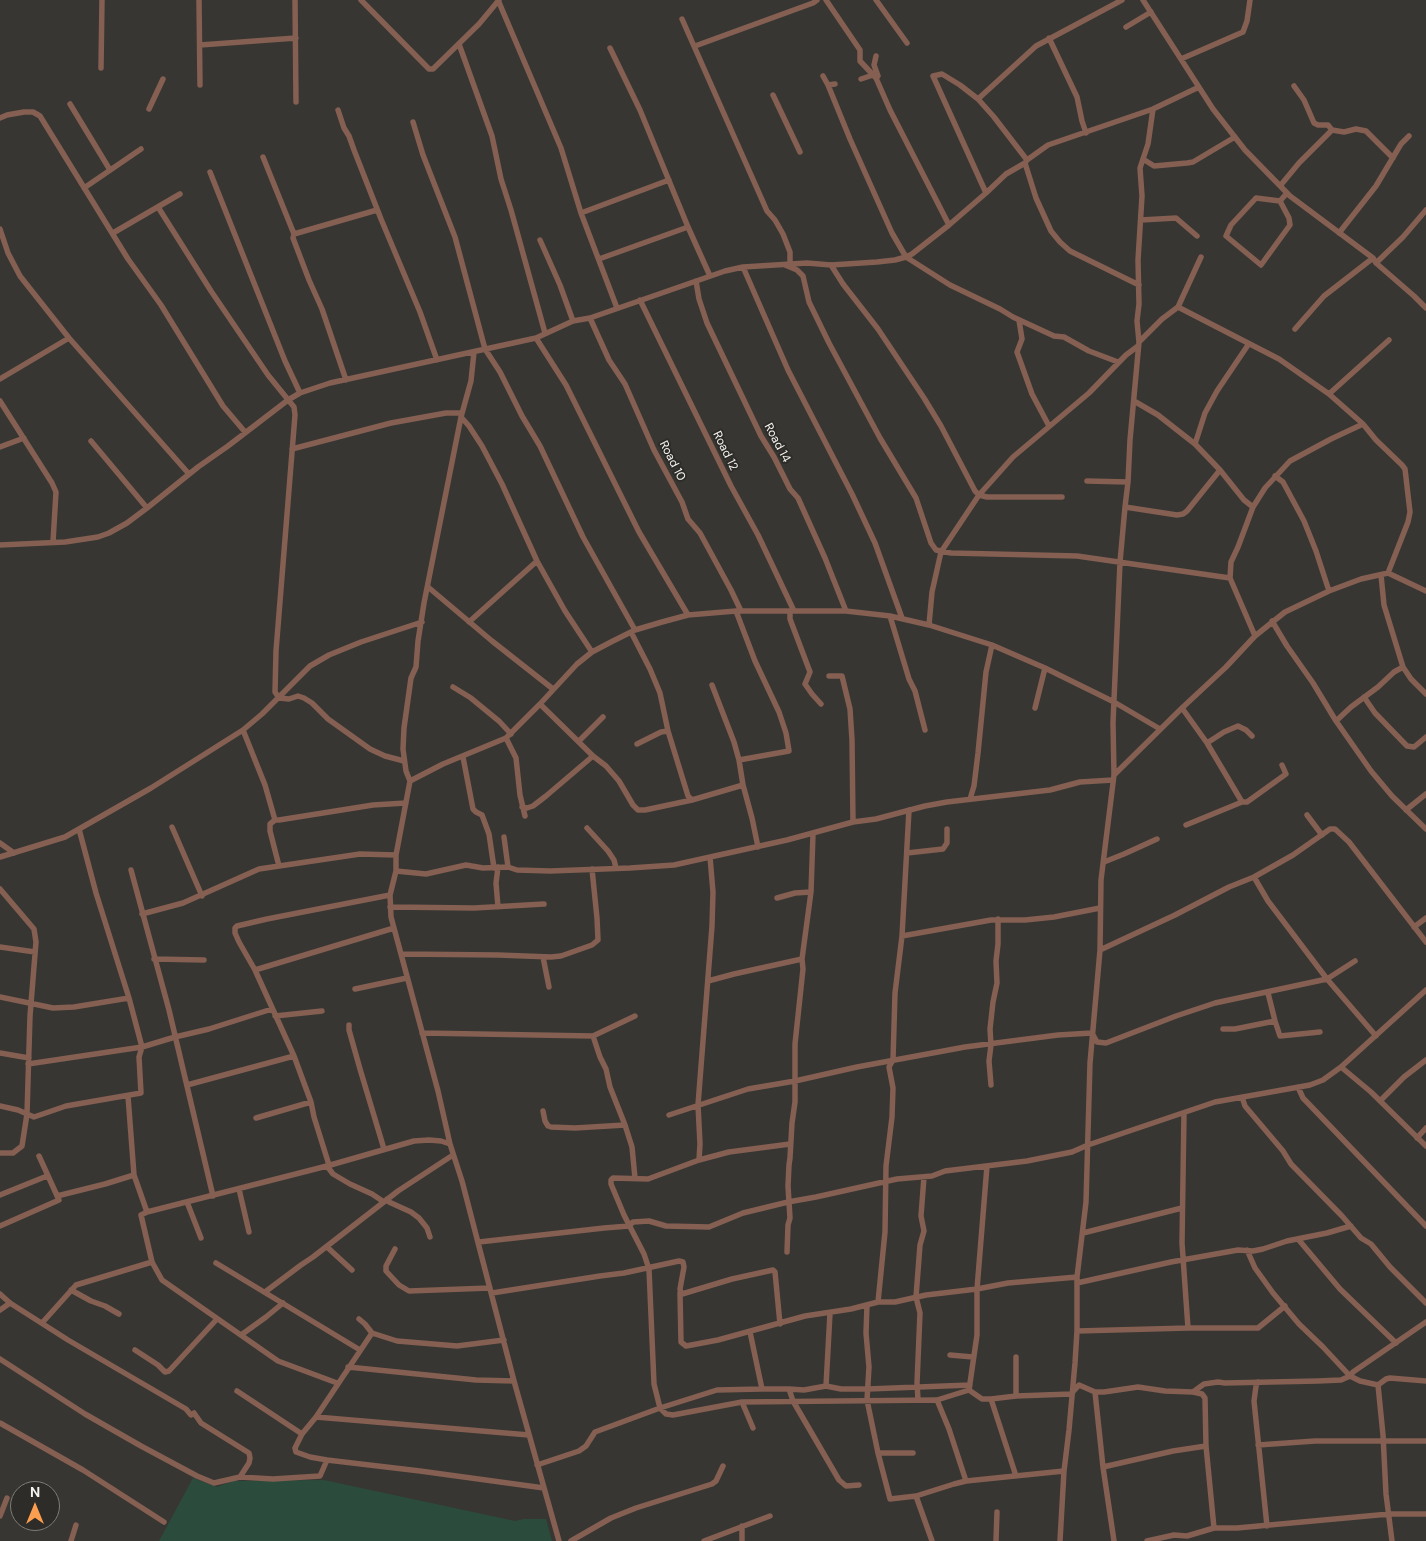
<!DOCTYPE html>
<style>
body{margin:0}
#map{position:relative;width:1426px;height:1541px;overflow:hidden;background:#373632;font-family:"DM Sans",sans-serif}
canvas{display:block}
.north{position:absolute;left:10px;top:1481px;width:50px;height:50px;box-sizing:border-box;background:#2d2c28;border:1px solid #7d7c78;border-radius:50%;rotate:0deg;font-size:14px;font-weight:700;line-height:20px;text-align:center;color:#f5f4f1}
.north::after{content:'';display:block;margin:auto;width:18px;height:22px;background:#fb9e50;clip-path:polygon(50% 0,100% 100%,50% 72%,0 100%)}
</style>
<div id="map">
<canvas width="1426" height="1541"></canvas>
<div class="north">N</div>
</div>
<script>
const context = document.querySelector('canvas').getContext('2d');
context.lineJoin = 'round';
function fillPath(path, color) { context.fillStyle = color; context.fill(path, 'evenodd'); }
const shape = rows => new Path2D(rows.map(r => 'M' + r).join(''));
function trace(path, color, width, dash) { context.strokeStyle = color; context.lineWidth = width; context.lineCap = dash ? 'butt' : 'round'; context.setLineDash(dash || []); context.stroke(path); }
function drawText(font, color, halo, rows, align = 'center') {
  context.font = font + ' "DM Sans",sans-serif'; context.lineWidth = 4; context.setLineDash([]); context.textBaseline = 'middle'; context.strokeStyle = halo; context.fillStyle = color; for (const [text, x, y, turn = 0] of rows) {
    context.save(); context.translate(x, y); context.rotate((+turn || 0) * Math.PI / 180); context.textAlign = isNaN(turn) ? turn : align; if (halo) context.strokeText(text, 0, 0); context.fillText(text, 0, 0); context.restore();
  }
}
const green = shape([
 [193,1478,217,1487,233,1481,324,1480,515,1521,524,1519,546,1519,552,1541,159,1541]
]);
const minor = shape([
 [199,0,200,85],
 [295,0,296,102],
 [361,0,429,69,433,69,479,24,499,0],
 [498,0,561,148,581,213,617,308],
 [826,0,860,50,860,61,876,78,890,110,949,225],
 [876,0,907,43],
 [1143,0,1213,109,1245,150,1290,196,1373,258,1376,263,1414,296,1426,308],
 [682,19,767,211,775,220,783,234,790,252,790,264],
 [1126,27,1151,12],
 [1049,38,1077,97,1082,121,1086,133],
 [459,44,492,136,501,179,511,210,545,333],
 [200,45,296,38],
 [695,46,813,3,817,0],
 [610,48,640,110,688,227,710,276],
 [876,56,874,65,878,76,876,78],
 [1181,59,1243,32,1247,21,1250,0],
 [101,68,102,0],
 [823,76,828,85,835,84],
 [861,79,873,75],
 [828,85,850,139,892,233,906,257,950,285,1000,309,1013,317,1054,336,1064,337,1089,351,1118,362],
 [1294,86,1304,100,1314,123,1318,125,1328,125,1332,130,1344,132,1356,129,1366,131,1393,158],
 [773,95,800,152],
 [978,99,1036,46,1122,0],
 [70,104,110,170],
 [149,109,163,79],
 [338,110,344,128,349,136,354,150,381,219,420,312,437,360],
 [0,118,7,115,24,112,33,112,40,116,128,259,161,305,223,406,245,432],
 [413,122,423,155,455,237,485,349,500,372,522,416,540,446,583,537,635,630],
 [263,157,294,234,293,238,309,280,322,309,346,380],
 [1143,159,1154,166,1187,163,1193,162,1235,137],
 [1025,163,1036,198,1051,231,1060,242,1070,251,1139,285],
 [210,172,285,361,300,393],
 [1280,186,1299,163,1332,130],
 [84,188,141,149],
 [986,193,933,76,942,74,960,85,978,99,994,117,1027,160],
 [1280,201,1289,218,1290,225,1261,265,1226,236,1231,225,1256,198,1280,201,1287,193],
 [158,207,211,291,268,375,294,407,295,415,276,651,275,692,279,698,289,699,298,696,304,698,312,703,328,719,370,749,385,756,404,761],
 [581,213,669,180],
 [1141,220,1176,218,1197,236],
 [0,229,8,253,20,276,69,338,189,474],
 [113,233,180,194],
 [1339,233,1376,186,1401,144,1409,136],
 [294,234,377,210],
 [540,240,560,285,573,321],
 [599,259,688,227],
 [1376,263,1403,237,1426,210],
 [785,265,797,270,803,276,809,302,829,343,880,438,916,498,931,543,936,550,951,553,1077,556,1230,578],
 [831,265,843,284,878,329,924,398,941,426,975,491,979,495,987,497,1062,497],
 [743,267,788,370,852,494,875,543,902,618],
 [696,281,699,299,707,323,761,436,774,457,790,489,798,498,825,558,846,611],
 [640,300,731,486,758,535,794,611],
 [1178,307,1279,359,1329,394,1363,424,1376,440,1402,465,1405,469,1410,512,1408,522,1388,573],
 [590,318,609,360,625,384,654,450,682,502,688,519,700,533,731,590,741,611],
 [1019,320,1022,339,1017,352,1032,394,1049,426],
 [1295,329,1324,296,1373,258],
 [536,338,566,385,639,532,688,615],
 [1139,342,1162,319,1178,307,1201,257],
 [474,352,471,381,461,417,424,603,418,641,416,667,411,678,404,728,403,749,406,771,410,781,396,855,396,871,390,895,391,917,438,1091,450,1144,462,1181,514,1381,559,1541],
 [0,379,69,338],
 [1329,394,1389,340],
 [0,401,52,483,56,492,53,542],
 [1134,401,1158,415,1195,444,1220,470,1244,500,1253,507],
 [461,417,469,426,482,446,502,484,537,561,565,611,592,652],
 [91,441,147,508],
 [1195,444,1205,413,1217,391,1248,345],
 [0,447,24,438],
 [292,449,391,423,446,413,462,413],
 [1275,476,1283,482,1304,521,1316,551,1329,591],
 [1087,481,1128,482],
 [1125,507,1177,515,1183,514,1187,511,1220,470],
 [0,545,65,542,98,537,109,533,127,523,147,508,198,467,228,446,288,400,300,393,330,383,536,338,573,321,590,318,725,271,743,267,807,263,831,265,877,262,895,260,906,257,912,254,949,225,986,193,1006,174,1025,163,1027,160,1048,145,1153,109,1199,87],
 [1381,575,1384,605,1403,667,1411,679,1426,694],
 [428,587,492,641,553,689],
 [736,611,755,661,779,712,786,733,789,751,739,760],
 [790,611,790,619,810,672,805,684,812,694,821,704],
 [890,616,909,679,915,691,925,730],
 [1272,621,1287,646,1313,683,1336,721,1371,771,1392,796,1426,829],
 [469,622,537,561],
 [929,625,932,592,941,552,979,495,1013,457,1089,393,1126,355,1138,346],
 [631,632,650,669,660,693,668,731,661,732,637,744],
 [1255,636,1230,578,1231,562,1238,547,1253,507,1265,488,1290,461,1331,439,1363,424],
 [829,676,842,676,850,709,852,740,853,822],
 [712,685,734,742,739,760,743,785,752,818,758,847],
 [453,687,471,698,499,721,511,734],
 [1364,697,1375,713,1407,746,1414,747,1426,737],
 [540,704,593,756,606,766,619,781,633,805,638,810,645,810,692,800,743,785],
 [1035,708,1045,668],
 [1182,708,1207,743,1242,802],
 [1336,721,1351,707,1378,687,1394,672,1403,667],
 [243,730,265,785,275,820],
 [668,731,688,796,692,800],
 [506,738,516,758,520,795,525,816],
 [579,741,603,717],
 [1207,743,1224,732,1238,726,1246,730,1252,736],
 [463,757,473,809,476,812,482,815,489,834,494,868],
 [1114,775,1182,708,1226,667,1255,636,1285,612,1329,591,1361,579,1388,573,1426,591],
 [410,781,443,764,506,738,540,704,577,664,592,652,611,642,635,630,662,622,688,615,736,611,846,611,890,616,929,625,992,645,1045,668,1114,702,1160,729],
 [970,799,974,786,978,753,986,672,992,645],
 [522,807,527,808,533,806,546,796,593,756],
 [1406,810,1426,794],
 [1307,815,1322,835],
 [1186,825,1242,802,1247,802,1286,774,1282,765],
 [172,827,202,896],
 [587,828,608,851,614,860,616,868],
 [504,837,508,867],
 [0,843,14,853],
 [907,853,943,849,947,843,947,829],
 [0,857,65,837,151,788,243,730,262,714,310,666,329,655,361,642,422,622],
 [1104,862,1124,854,1157,839],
 [279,866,270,831,270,824,275,820,279,820,373,805,406,803],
 [131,870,169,1010,213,1196],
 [396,871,426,874,466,865,483,868,508,867,517,870,550,871,630,868,674,865,787,840,853,822,876,819,925,806,947,802,1050,790,1080,782,1113,780],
 [1254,877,1268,901,1327,979,1376,1036],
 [0,889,34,929,36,942,30,1016,27,1114,22,1146,13,1153,0,1153],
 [777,898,795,893,811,892],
 [390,907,474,908,544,904],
 [498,907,496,883,498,867],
 [142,914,183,903,259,869,360,854,396,855],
 [1414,927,1426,918],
 [902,936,991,920,1025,920,1054,917,1100,908],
 [0,947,35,952],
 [1100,950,1175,915,1229,887,1254,877,1293,855,1330,829,1335,829,1349,842,1426,942],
 [401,954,498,955,551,957,561,956,592,945,598,940,597,918,592,869],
 [543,957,549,987],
 [154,959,204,960],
 [255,970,394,928],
 [708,981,734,974,802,959],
 [355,989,407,978],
 [1268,993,1275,1021,1280,1036,1320,1032],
 [0,997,53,1008,74,1007,129,998],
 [275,1016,322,1011],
 [349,1025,349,1030,360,1069,384,1149],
 [1223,1029,1235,1029,1275,1021],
 [422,1033,593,1036,635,1016],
 [593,1036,600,1057,606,1069,610,1087,625,1125,632,1147,635,1178],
 [0,1053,29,1058],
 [28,1064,142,1047,175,1037,209,1029,272,1009],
 [1341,1067,1371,1092,1426,1146],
 [187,1085,294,1056],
 [991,1085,989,1061,991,1045,990,1029,993,1002,997,983,996,961,998,944,998,919],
 [1298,1087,1303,1098,1426,1226],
 [128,1096,134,1175,147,1212],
 [1242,1097,1245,1106,1283,1151,1291,1164,1342,1216,1361,1238,1371,1244,1390,1267,1426,1303],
 [1380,1101,1404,1077,1426,1060],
 [0,1106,18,1110,34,1117,66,1106,141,1093,139,1057,142,1047,129,998,96,893,79,829],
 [543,1111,545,1121,548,1126,551,1127,575,1128,625,1125],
 [1184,1113,1182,1243,1188,1328],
 [669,1115,748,1089,795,1081,857,1067,965,1047,1058,1035,1092,1033,1097,1042,1106,1043,1176,1016,1215,1003,1327,979,1355,961],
 [256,1118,311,1102],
 [1417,1138,1426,1128],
 [790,1144,729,1152,699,1160,648,1179,613,1178,611,1180,611,1184,624,1215,644,1254,649,1269,654,1384,660,1408,717,1390,762,1389,789,1389,793,1401,839,1480,846,1486,859,1485],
 [699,1160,700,1144,698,1105,712,926,713,892,710,857],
 [329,1165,314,1117,311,1102,294,1056,255,970,239,942,235,933,235,928,237,926,267,919,390,895],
 [327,1166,333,1174,350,1184,372,1194,384,1202],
 [239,1189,249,1232],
 [0,1195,47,1176],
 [57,1196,105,1184,134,1175],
 [387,1199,389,1202,411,1212,419,1218,427,1228,430,1237],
 [187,1202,201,1238],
 [0,1226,59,1200,39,1156],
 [1083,1233,1182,1208],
 [1298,1239,1340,1289,1396,1343],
 [479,1242,604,1228,629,1226,633,1222,649,1221,666,1226,709,1227,743,1213,788,1202,816,1197,897,1179,932,1176,945,1171,1027,1161,1072,1152,1088,1145,1215,1102,1310,1085,1323,1080,1341,1067,1426,990],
 [327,1247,352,1270],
 [395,1249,386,1266,386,1271,399,1285,409,1291,490,1288],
 [1247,1250,1255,1268,1273,1293,1299,1324,1323,1347,1350,1376,1353,1372,1426,1322],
 [787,1252,788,1225,790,1218,788,1186,789,1165,790,1158,792,1123,795,1102,795,1044,803,969,802,959,811,892,813,834],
 [216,1263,360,1350],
 [1077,1283,1171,1262,1238,1250,1253,1251,1263,1249,1287,1241,1327,1233,1351,1226],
 [71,1290,91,1301,105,1306,119,1314],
 [265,1292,301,1265,313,1257,398,1191,453,1155],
 [492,1293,600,1276,624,1273,679,1261,683,1262,684,1267,680,1289,681,1293,682,1294,732,1279,773,1270,775,1272,780,1324],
 [680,1293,681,1342,686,1346,718,1340,805,1316,851,1309,878,1302,895,1302,926,1295,977,1289,1008,1283,1077,1277],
 [0,1294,10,1303,68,1340,186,1409,191,1415,194,1413,201,1423,249,1453,250,1458,249,1463,240,1477],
 [878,1302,885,1232,886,1166,892,1117,893,1088,889,1067,893,1060,895,993,902,936,909,810],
 [867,1305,866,1333,869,1367,867,1400,878,1453,890,1499,916,1496,954,1484,966,1481,1064,1471],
 [0,1310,10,1303],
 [359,1319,365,1324,372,1333,397,1341,457,1346,504,1340],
 [42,1323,76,1285,152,1262],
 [1077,1331,1188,1328,1258,1328,1285,1306],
 [750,1332,762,1389],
 [372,1333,316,1417,302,1434,295,1448,296,1452,310,1457,327,1460,420,1471,544,1488],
 [241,1335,266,1317,283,1303],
 [135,1350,158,1365,165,1372,169,1371,217,1319],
 [950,1355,973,1357],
 [1016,1357,1016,1396],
 [0,1359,85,1414,141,1446,197,1476,214,1483,240,1477,273,1479,320,1476,327,1460],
 [348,1367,476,1380,514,1381],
 [1258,1382,1256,1386,1254,1401,1267,1526],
 [337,1383,278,1361,162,1280,152,1262,141,1215,147,1212,327,1166,414,1141,429,1140,441,1141,450,1144],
 [1378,1385,1383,1435,1386,1494,1392,1541],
 [1378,1385,1386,1379,1390,1378,1426,1381],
 [826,1386,830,1313],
 [789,1389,804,1390,826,1386,841,1389,868,1389,970,1385],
 [969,1390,977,1335,977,1289,987,1166],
 [237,1391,302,1434],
 [1095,1392,1104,1392,1138,1387,1165,1391,1193,1392,1202,1394,1205,1398,1206,1446,1214,1528],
 [1193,1392,1204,1384,1218,1382,1225,1383,1318,1381,1341,1380,1350,1376,1360,1381,1378,1385],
 [991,1399,1016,1476],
 [918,1400,917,1383,920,1313,916,1297,920,1245,924,1231,921,1216,924,1177],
 [937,1400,949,1429,966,1481],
 [742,1402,753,1428],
 [316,1417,529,1435],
 [0,1423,83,1470,164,1522],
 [1258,1445,1315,1441,1426,1441],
 [878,1453,913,1453],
 [537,1465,579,1451,586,1446,595,1432,660,1408,666,1414,673,1415,742,1402,937,1400,969,1390,982,1399,991,1399,1016,1396,1071,1394,1079,1385,1095,1392,1103,1467,1114,1541],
 [1103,1467,1173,1451,1206,1446],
 [916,1496,932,1541],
 [0,1516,7,1498],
 [71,1541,76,1525],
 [571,1541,611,1518,636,1508,712,1484,716,1481,723,1466],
 [704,1541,770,1516],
 [742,1541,742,1526],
 [996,1541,997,1512],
 [1060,1541,1064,1471,1069,1430,1075,1363,1077,1331,1077,1277,1086,1202,1090,1063,1100,950,1101,880,1114,775,1113,723,1120,562,1125,507,1128,482,1130,440,1139,342,1137,321,1139,304,1138,260,1142,196,1140,168,1148,144,1153,109],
 [1147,1541,1174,1535,1187,1536,1214,1528,1237,1528,1389,1514,1426,1514]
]);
const streetNames = [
 ["Road 14",777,443,62],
 ["Road 12",725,451,64],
 ["Road 10",672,461,63]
];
fillPath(green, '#2b4c3d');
trace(minor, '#845f52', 5.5);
drawText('12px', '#f5f4f1', '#2d2c28', streetNames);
</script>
